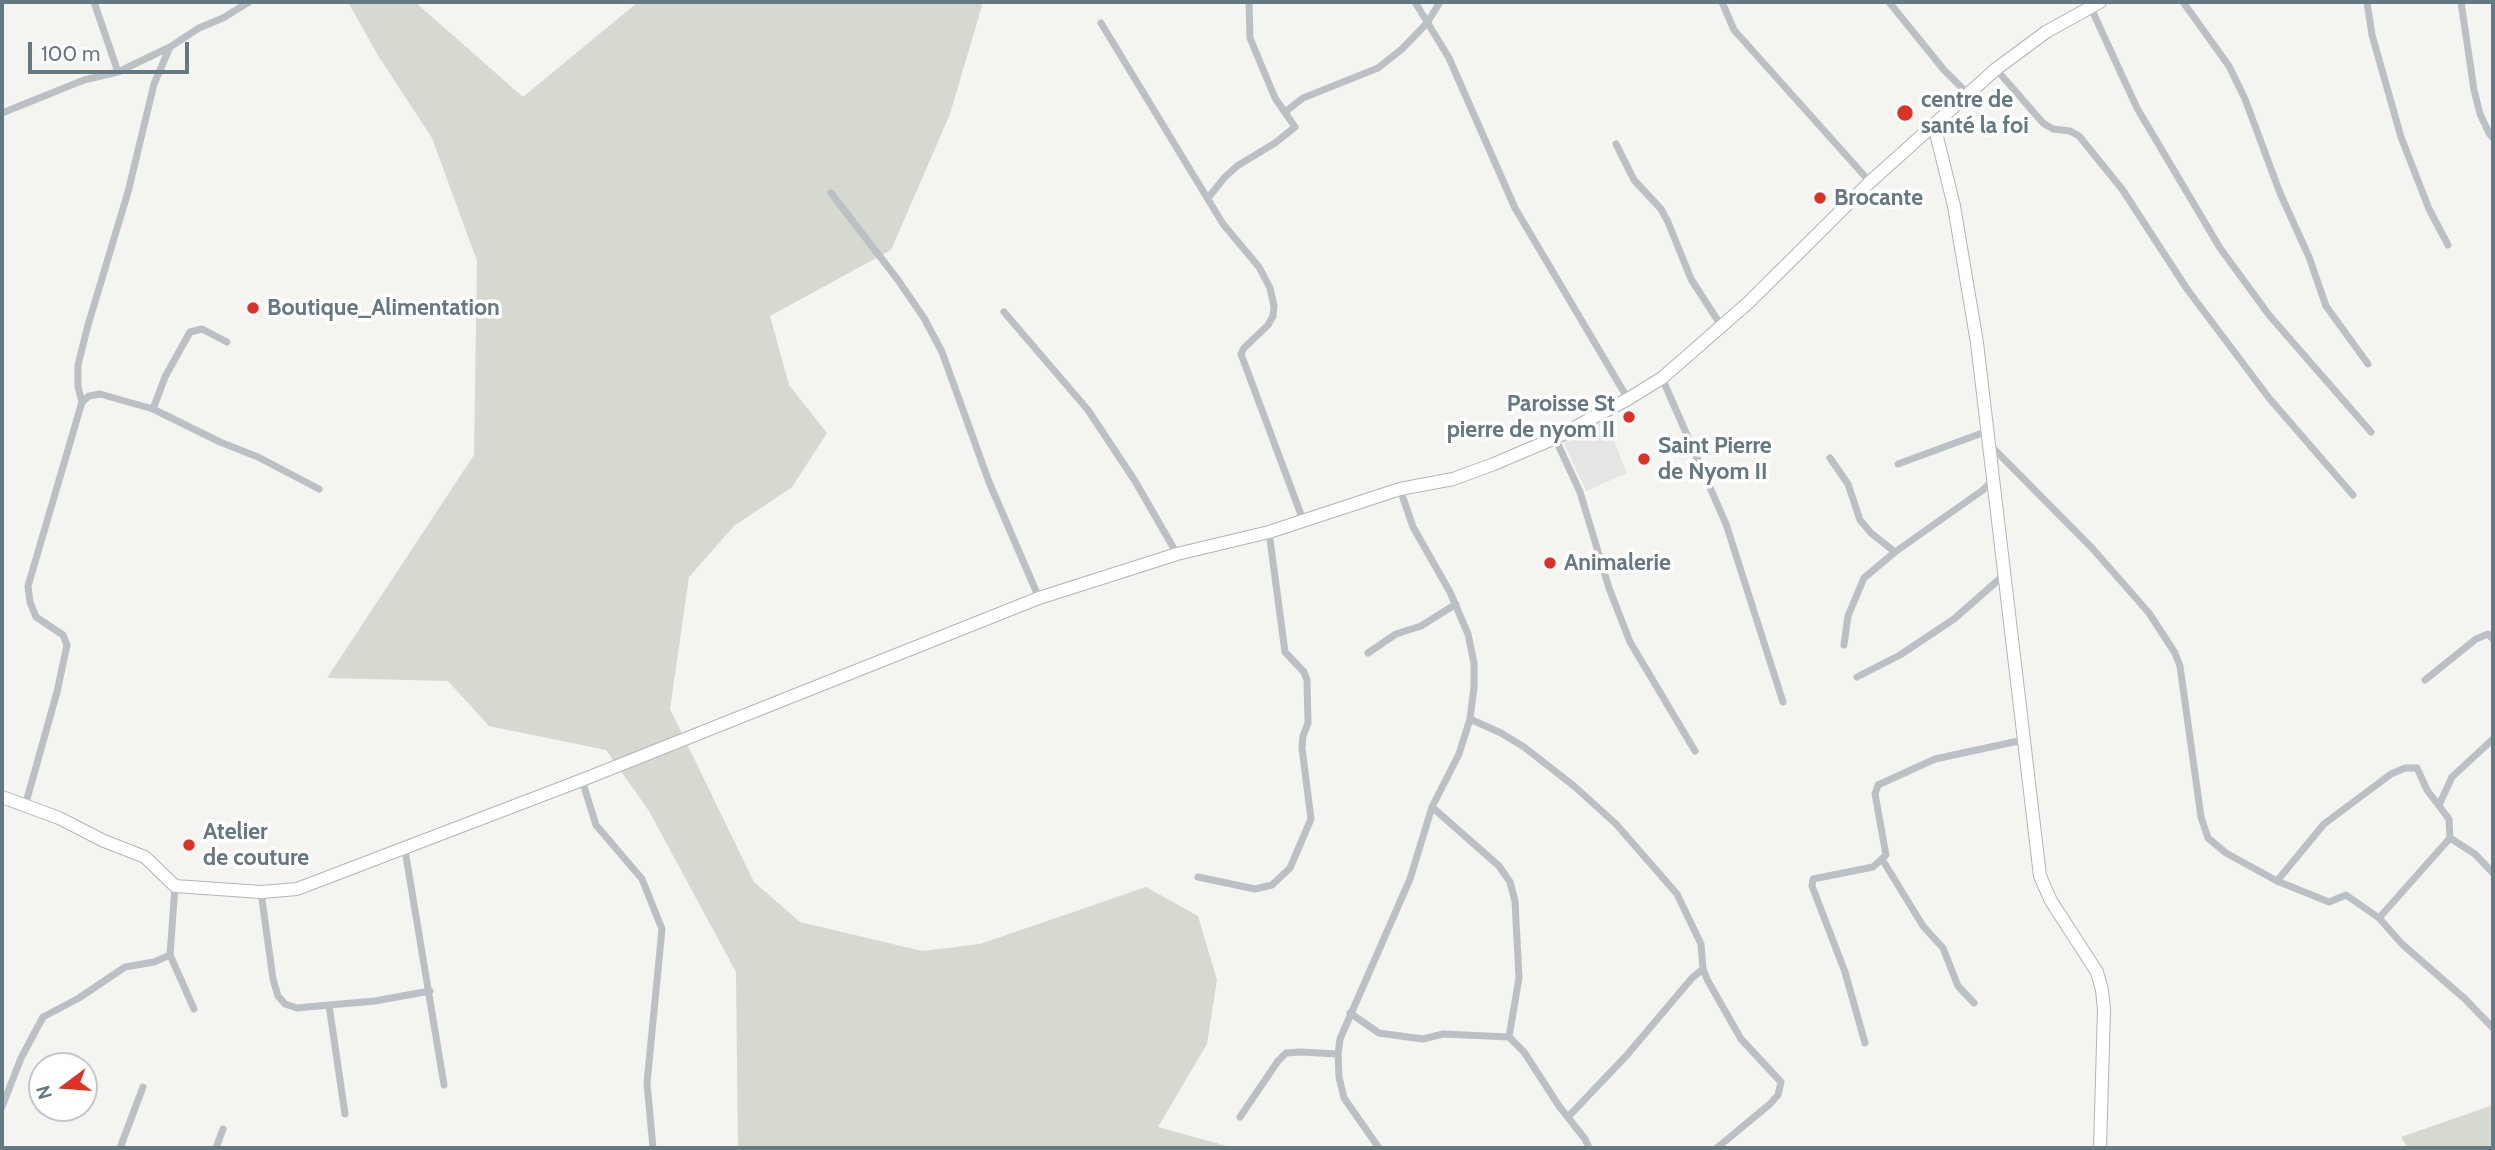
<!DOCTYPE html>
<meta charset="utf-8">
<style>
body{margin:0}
#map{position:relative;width:2495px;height:1150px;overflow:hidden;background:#f4f4f0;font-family:Cabin,sans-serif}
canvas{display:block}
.frame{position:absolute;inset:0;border:4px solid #647981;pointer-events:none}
.north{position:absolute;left:28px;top:1052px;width:70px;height:70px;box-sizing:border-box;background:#fff;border:2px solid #c1c9cd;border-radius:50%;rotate:254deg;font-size:19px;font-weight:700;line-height:28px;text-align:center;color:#647981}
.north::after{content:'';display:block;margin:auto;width:24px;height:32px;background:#de3226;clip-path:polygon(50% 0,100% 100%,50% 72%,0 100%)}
.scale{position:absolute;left:28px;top:42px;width:161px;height:32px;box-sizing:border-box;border:4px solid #647981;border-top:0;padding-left:9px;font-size:21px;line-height:24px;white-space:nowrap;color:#647981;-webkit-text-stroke:5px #fff;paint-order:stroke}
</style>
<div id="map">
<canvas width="2495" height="1150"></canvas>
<div class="frame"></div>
<div class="north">N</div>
<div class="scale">100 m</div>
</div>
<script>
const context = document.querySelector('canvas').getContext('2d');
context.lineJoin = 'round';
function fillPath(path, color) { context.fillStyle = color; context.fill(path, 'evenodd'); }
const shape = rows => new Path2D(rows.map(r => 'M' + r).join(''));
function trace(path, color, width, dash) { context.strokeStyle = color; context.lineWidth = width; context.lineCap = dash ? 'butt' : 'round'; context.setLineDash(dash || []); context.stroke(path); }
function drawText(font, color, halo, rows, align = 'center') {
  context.font = font + ' Cabin,sans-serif'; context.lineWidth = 7; context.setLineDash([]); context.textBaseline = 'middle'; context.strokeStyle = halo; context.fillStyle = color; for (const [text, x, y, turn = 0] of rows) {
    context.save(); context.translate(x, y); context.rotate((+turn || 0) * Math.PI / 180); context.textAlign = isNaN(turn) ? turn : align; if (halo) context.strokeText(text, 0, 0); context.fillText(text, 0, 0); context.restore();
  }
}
const built = shape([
 [1604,417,1627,473,1586,491,1562,439]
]);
const green = shape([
 [348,2,415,2,523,97,638,2,983,2,950,114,891,250,770,316,789,385,827,433,792,487,734,526,689,577,670,709,754,882,800,922,922,951,980,944,1146,887,1198,916,1217,980,1207,1044,1158,1127,1234,1148,738,1148,736,972,649,811,606,750,489,726,448,681,327,678,474,455,477,261,432,138,379,57],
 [2493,1105,2493,1148,2408,1148,2401,1137]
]);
const street = shape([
 [94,2,118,72],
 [1415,2,1449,58,1515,208,1628,399],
 [1722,2,1734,30,1870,182],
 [1889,2,1944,70,1968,94],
 [2183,2,2229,66,2245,99,2280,193,2309,257,2326,306,2368,364],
 [2367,2,2372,35,2401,137,2429,209,2448,245],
 [2461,2,2474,90,2480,114,2489,133,2493,138],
 [2090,6,2137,108,2220,248,2269,315,2371,432],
 [1101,23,1223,224,1259,267,1270,288,1274,306,1273,316,1268,325,1244,348,1241,354,1303,520],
 [1996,69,2043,123,2053,129,2070,131,2079,136,2122,189,2187,289,2269,398,2353,495],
 [1285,112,1303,98,1378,68,1402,49,1427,23,1440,2],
 [2,113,84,80,118,72,170,47,199,28,223,18,249,2],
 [1616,144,1634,180,1661,209,1668,222,1691,279,1722,327],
 [831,193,898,280,924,318,942,352,989,482,1039,598],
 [1208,198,1225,177,1237,166,1275,143,1295,127,1275,98,1250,38,1249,2],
 [1004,312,1088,410,1135,481,1177,554],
 [1662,378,1726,524,1783,702],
 [82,402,78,387,78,365,88,325,128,192,154,84,170,47],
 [153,409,165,377,190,332,202,329,227,342],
 [1555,438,1580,492,1609,588,1630,642,1695,751],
 [1990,445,2092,548,2149,613,2175,653,2180,666,2201,817,2208,838,2226,853,2277,881,2329,902,2346,895,2379,918,2402,944,2465,999,2493,1028],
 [1830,458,1848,484,1860,520,1871,533,1895,552],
 [1898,464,1985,432],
 [1844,645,1848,616,1864,578,1895,552,1983,490,1992,481],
 [1368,653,1396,634,1421,626,1456,604],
 [1857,677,1900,655,1954,619,2004,575],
 [2425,680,2476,639,2488,634,2493,639],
 [1470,719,1501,733,1524,747,1574,786,1616,824,1677,894,1701,944,1703,969,1708,981,1741,1039,1781,1082,1778,1095,1770,1104,1717,1148],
 [582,780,596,825,642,879,662,929,647,1083,653,1148],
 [2439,805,2452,777,2493,739],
 [25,806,57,692,67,645,63,635,36,617,30,602,28,586,82,402,89,396,100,394,153,409,220,442,258,457,319,489],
 [1432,807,1499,866,1510,882,1515,901,1519,978,1509,1037,1524,1052,1559,1106,1585,1139,1589,1148],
 [2450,838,2475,854,2493,873],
 [405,850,444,1085],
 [1882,859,1923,926,1943,948,1958,986,1974,1003],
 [1198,877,1255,889,1272,885,1290,868,1311,819,1302,748,1303,736,1308,723,1307,680,1304,672,1285,652,1269,532],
 [2277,881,2324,824,2391,774,2405,768,2417,768,2427,790,2449,819,2450,838,2379,918],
 [261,892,273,979,278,996,285,1004,297,1008,329,1005],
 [170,955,194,1009],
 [1350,1013,1379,1033,1386,1034,1423,1039,1443,1034,1509,1037],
 [1865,1043,1845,972,1812,886,1813,879,1873,867,1886,855,1875,794,1878,785,1935,759,2023,740],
 [2,1107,21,1058,43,1017,79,998,125,967,154,962,170,955,175,886],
 [345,1114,329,1005,375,1001,430,991],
 [1240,1117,1278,1061,1286,1053,1300,1052,1338,1054],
 [1568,1117,1627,1055,1692,978,1703,969],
 [120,1148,143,1087],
 [216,1148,223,1129],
 [1379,1148,1344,1098,1339,1077,1338,1054,1340,1039,1410,879,1432,807,1459,754,1470,719,1474,687,1474,663,1468,634,1450,592,1413,527,1400,489]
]);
const secondary = shape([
 [1934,125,1954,206,1977,343,2040,876,2051,901,2097,972,2102,990,2104,1009,2100,1148],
 [2,797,59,818,104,841,145,857,175,886,261,892,297,889,582,780,1039,598,1177,554,1269,532,1400,489,1453,479,1494,464,1555,438,1628,399,1662,378,1748,303,1870,182,1996,69,2046,32,2100,2]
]);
const markers = [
 [1905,113,9,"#de3226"],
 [1820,198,7,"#de3226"],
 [253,308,7,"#de3226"],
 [1629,417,7,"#de3226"],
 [1644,459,7,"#de3226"],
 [1550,563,7,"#de3226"],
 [189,845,7,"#de3226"]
];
const poiNames = [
 ["centre de",1921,100],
 ["santé la foi",1921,126],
 ["Brocante",1834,198],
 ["Boutique_Alimentation",267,308],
 ["Paroisse St",1615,404,"right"],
 ["pierre de nyom II",1615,430,"right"],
 ["Saint Pierre",1658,446],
 ["de Nyom II",1658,472],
 ["Animalerie",1564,563],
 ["Atelier",203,832],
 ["de couture",203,858]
];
fillPath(built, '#e5e5e4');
fillPath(green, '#d5d9d0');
trace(secondary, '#afb6b9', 14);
trace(street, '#bac0c3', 7);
trace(secondary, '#fff', 12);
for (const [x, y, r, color] of markers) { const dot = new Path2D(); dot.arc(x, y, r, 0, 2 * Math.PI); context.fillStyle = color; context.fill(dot); trace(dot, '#fff', 2.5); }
drawText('bold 23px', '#647981', '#fff', poiNames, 'left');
</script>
